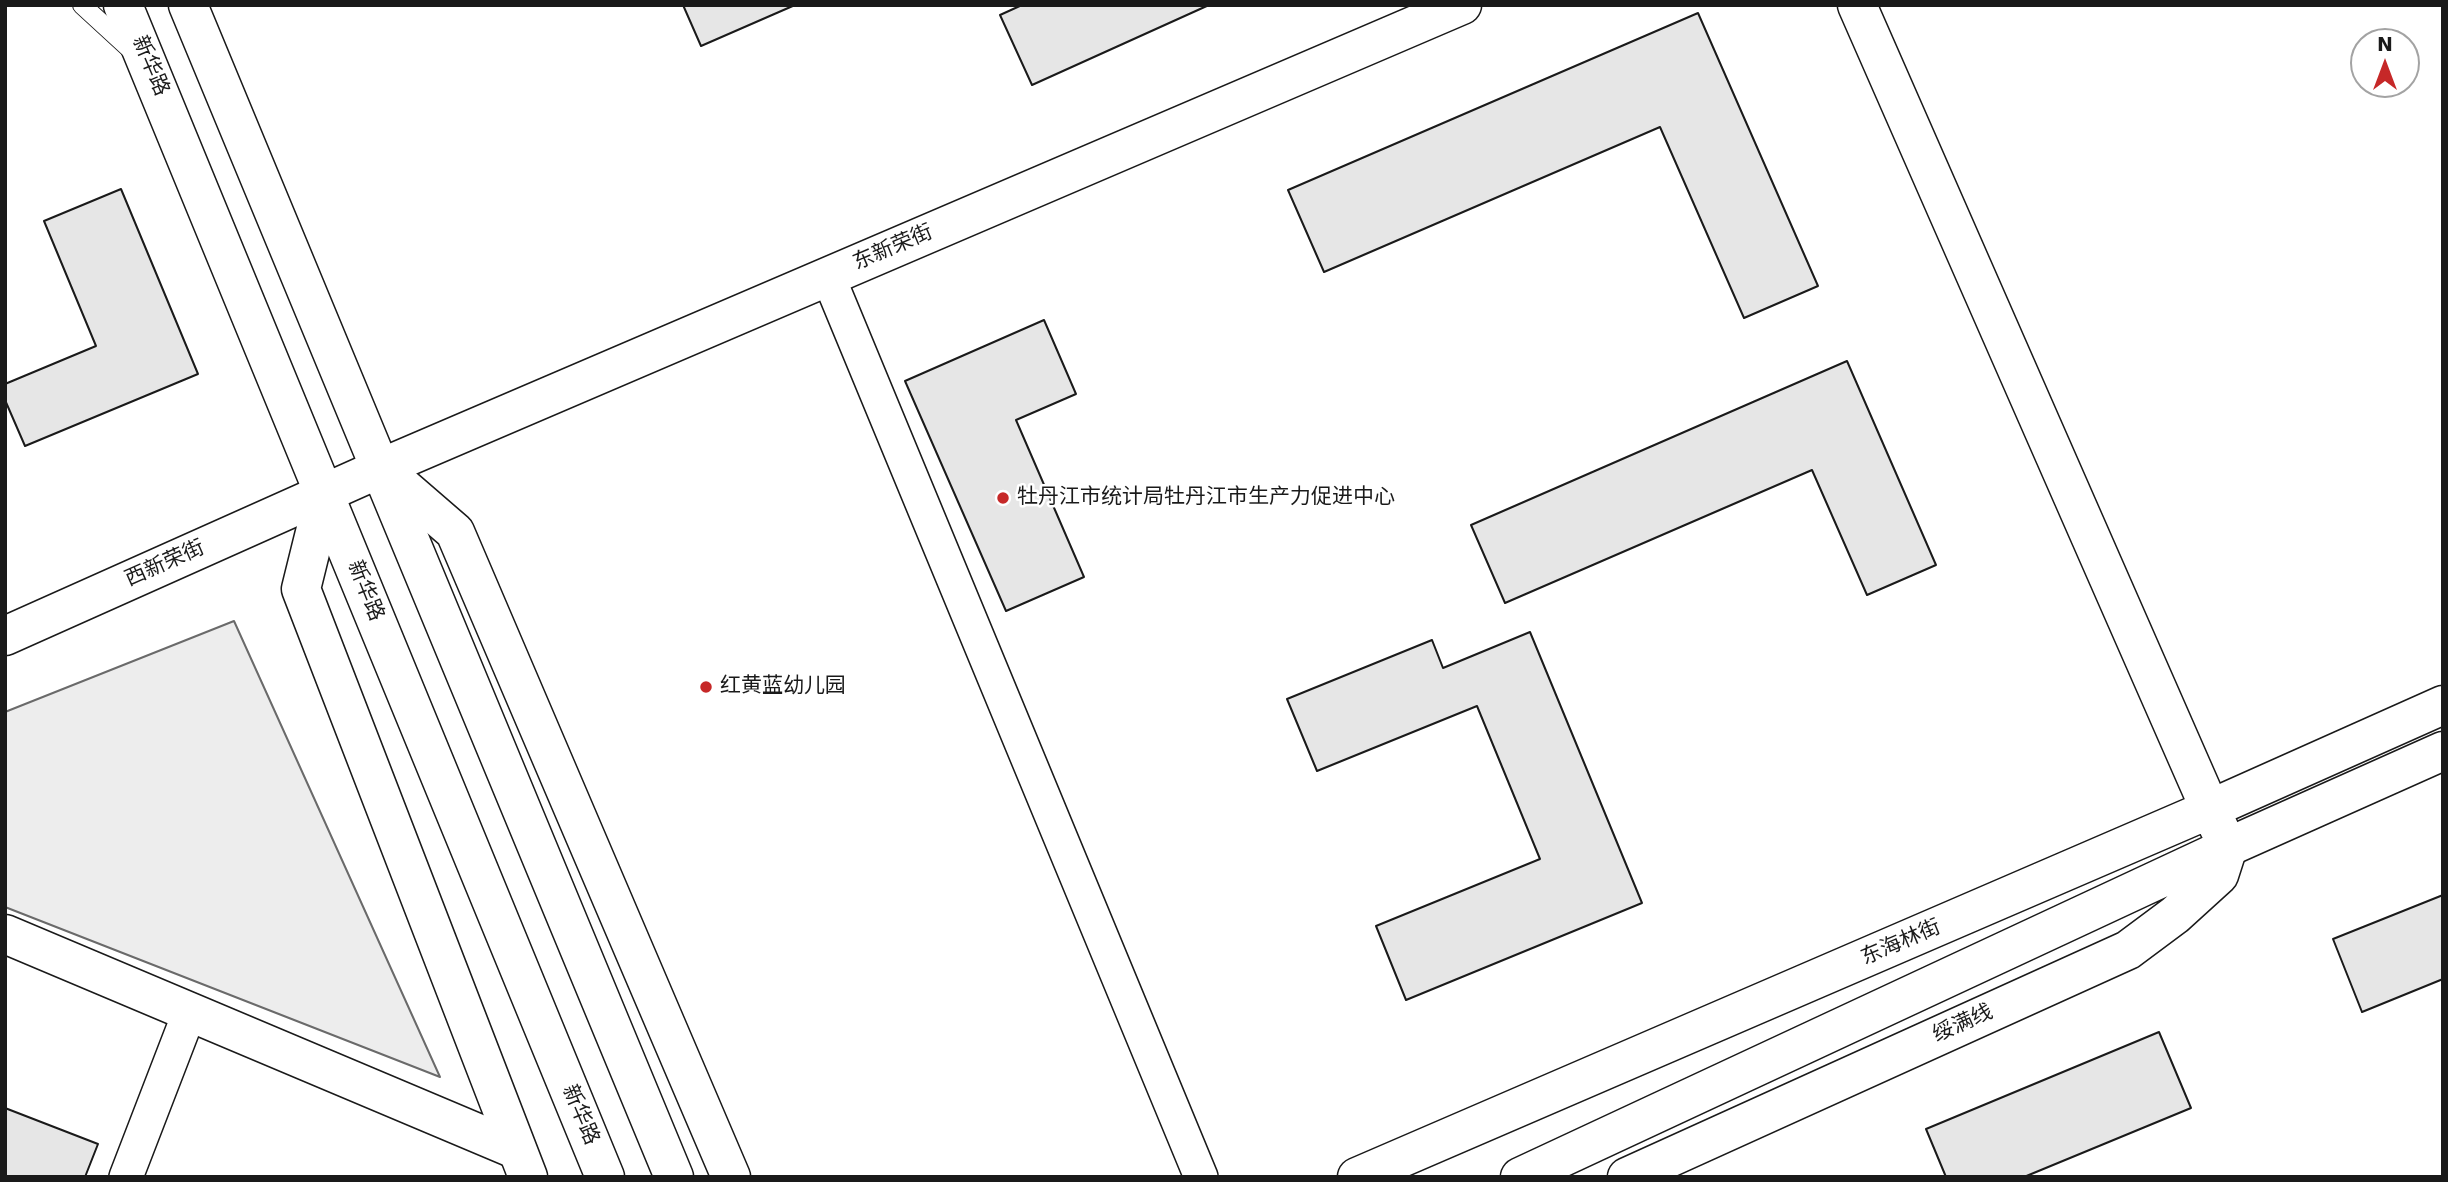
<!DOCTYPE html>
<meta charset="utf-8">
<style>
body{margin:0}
#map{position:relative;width:2448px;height:1182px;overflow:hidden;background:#fff;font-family:"DejaVu Sans",sans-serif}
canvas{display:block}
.frame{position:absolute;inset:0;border:7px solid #1a1a1a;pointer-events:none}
.north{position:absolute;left:2350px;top:28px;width:70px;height:70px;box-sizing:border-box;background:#fff;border:2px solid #a3a3a3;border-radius:50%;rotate:0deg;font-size:19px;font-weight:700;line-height:28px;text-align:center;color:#1a1a1a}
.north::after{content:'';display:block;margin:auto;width:24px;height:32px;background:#c62828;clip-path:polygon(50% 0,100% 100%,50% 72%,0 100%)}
</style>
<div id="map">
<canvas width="2448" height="1182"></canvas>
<div class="frame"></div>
<div class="north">N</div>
</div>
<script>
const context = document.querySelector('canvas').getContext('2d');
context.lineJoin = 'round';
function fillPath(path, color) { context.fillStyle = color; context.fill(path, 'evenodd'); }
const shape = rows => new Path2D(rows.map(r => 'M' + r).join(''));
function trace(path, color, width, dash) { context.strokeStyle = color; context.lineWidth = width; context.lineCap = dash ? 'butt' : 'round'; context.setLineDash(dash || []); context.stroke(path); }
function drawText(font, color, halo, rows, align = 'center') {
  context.font = font + ' "DejaVu Sans","Noto Sans SC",sans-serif'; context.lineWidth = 5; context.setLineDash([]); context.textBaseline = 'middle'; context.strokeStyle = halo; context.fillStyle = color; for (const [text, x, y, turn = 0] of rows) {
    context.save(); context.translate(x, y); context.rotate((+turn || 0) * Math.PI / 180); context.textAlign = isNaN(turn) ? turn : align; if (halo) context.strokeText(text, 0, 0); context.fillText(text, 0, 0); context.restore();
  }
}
const built = shape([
 [234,621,440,1077,5,907,5,712,234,621]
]);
const building = shape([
 [683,5,795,5,701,46,683,5],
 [1022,5,1209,5,1032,85,1000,15,1022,5],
 [1698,13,1818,286,1744,318,1660,127,1324,272,1288,190,1698,13],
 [121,189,198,374,25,446,5,400,5,384,96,346,44,221,121,189],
 [1044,320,1076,394,1016,420,1084,577,1006,611,905,381,1044,320],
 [1847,361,1936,565,1867,595,1812,470,1505,603,1471,525,1847,361],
 [1530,632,1642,903,1406,1000,1376,926,1540,859,1477,706,1317,771,1287,699,1432,640,1443,668,1530,632],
 [2443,895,2443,979,2362,1012,2333,939,2443,895],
 [2159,1032,2191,1108,2024,1177,1946,1177,1926,1129,2159,1032],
 [5,1108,98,1144,85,1177,5,1177,5,1108]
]);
const service = shape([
 [82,5,131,50]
]);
const minor = shape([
 [828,276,1201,1177],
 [126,1177,190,1011]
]);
const tertiary = shape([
 [1857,5,2210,809],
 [5,636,381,468,1462,5],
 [5,934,515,1149]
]);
const secondary = shape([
 [2210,809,2443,705],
 [2228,847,2443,751]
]);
const primary = shape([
 [123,5,605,1177],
 [188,5,674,1177]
]);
const trunk = shape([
 [381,468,455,532,731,1177],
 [325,492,301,589,528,1177],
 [1357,1177,2210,809,2228,847,2219,875,2175,915,2128,950,1627,1177],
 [1520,1177,2228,847]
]);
const markers = [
 [1003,498,7,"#c62828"],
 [706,687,7,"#c62828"]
];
const streetNames = [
 ["新华路",150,66,67],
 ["东新荣街",893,248,-23],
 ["西新荣街",165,564,-24],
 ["新华路",365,591,68],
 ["东海林街",1901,943,-23],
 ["绥满线",1963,1024,-24],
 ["新华路",580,1115,67]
];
const poiNames = [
 ["牡丹江市统计局牡丹江市生产力促进中心",1017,498],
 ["红黄蓝幼儿园",720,687]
];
fillPath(built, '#ededed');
trace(built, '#6a6a6a', 2);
fillPath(building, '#e6e6e6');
trace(building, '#1a1a1a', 2);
trace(service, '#1a1a1a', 20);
trace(minor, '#1a1a1a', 36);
trace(tertiary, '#1a1a1a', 41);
trace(secondary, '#1a1a1a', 41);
trace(primary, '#1a1a1a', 41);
trace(trunk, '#1a1a1a', 41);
trace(service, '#fff', 18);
trace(minor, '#fff', 33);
trace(tertiary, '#fff', 38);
trace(secondary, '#fff', 38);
trace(primary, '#fff', 38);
trace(trunk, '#fff', 38);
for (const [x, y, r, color] of markers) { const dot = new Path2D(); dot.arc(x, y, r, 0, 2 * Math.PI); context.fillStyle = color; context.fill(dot); trace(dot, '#fff', 2.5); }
drawText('21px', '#1a1a1a', '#fff', streetNames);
drawText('21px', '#1a1a1a', '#fff', poiNames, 'left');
</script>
